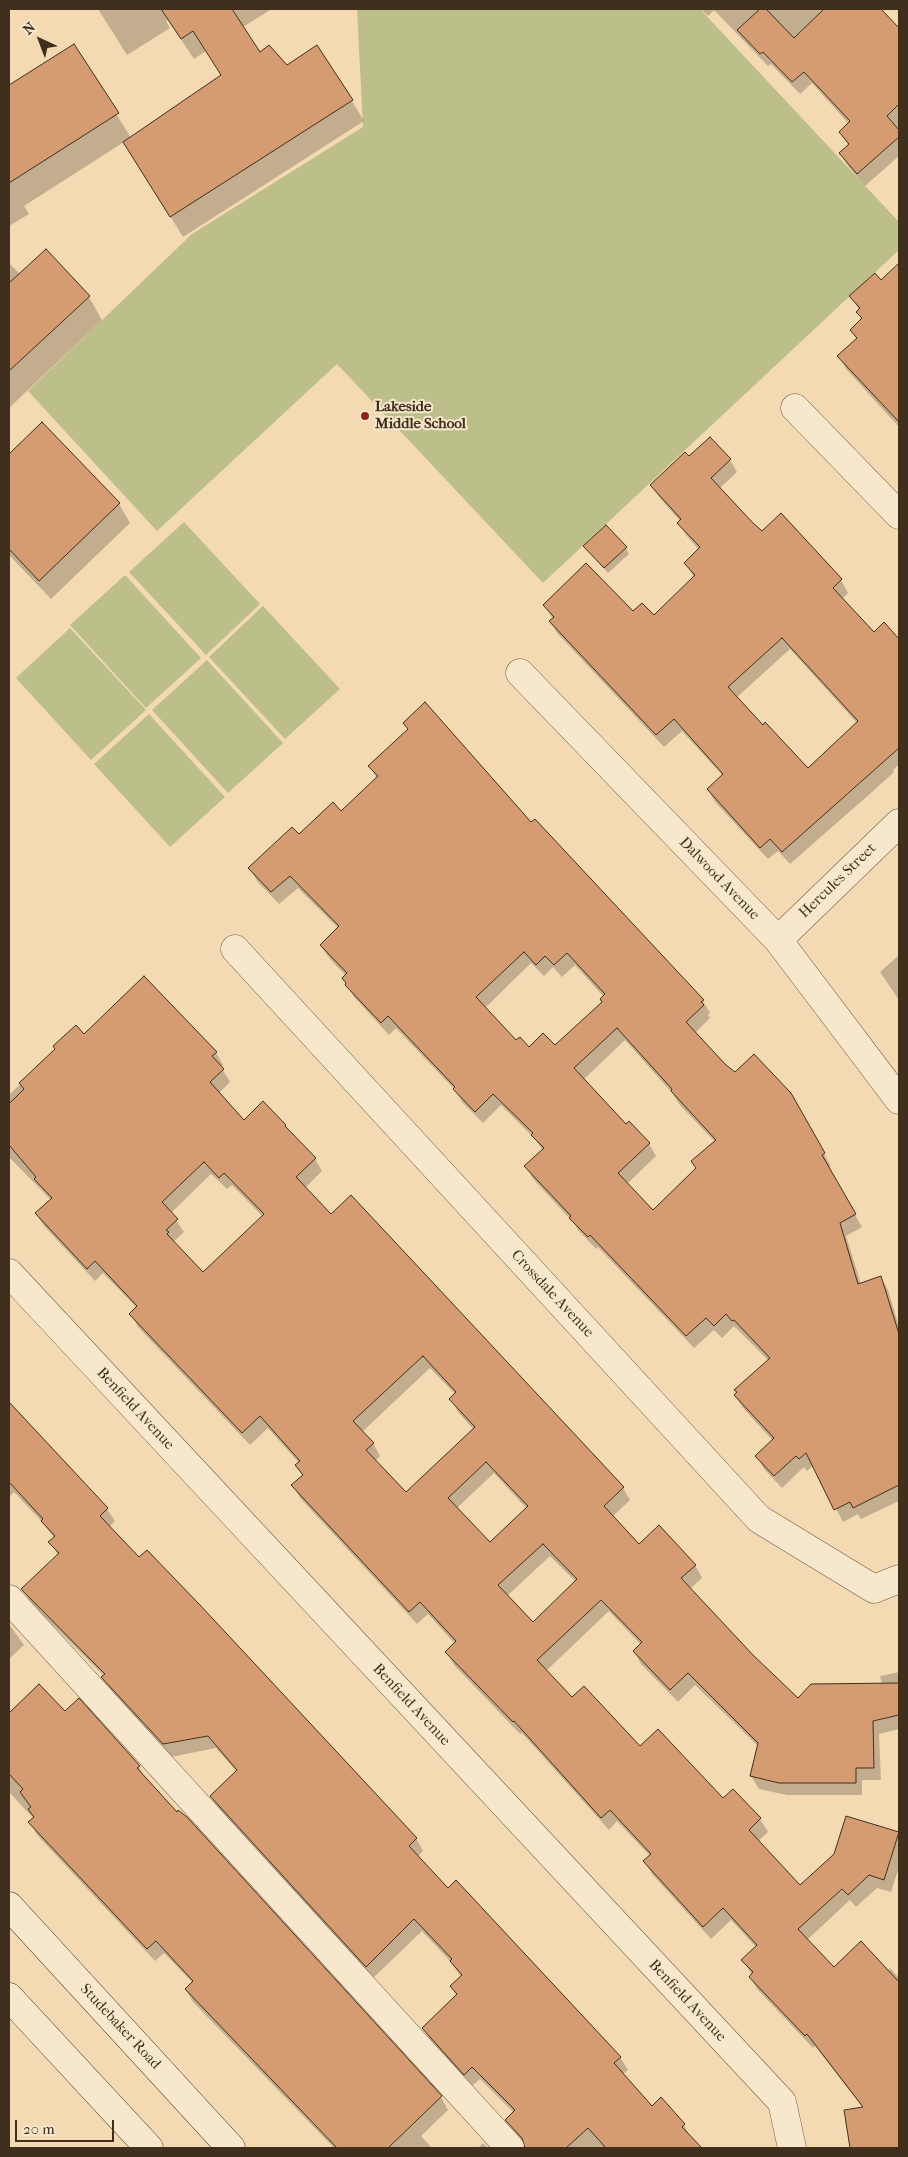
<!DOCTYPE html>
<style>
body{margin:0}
#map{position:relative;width:908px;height:2157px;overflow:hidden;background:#f3dab2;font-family:"IM FELL French Canon",serif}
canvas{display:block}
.frame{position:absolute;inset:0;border:10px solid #402f1d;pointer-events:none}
.north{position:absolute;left:15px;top:15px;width:50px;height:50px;-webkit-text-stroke:4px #f7e7cd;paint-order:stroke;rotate:317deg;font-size:14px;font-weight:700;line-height:20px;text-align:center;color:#402f1d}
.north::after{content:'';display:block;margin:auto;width:18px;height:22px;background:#402f1d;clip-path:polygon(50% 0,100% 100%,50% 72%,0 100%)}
.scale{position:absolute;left:15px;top:2120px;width:99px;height:22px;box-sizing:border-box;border:2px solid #402f1d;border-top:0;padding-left:6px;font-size:15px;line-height:18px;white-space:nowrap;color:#402f1d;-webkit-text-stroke:4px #f7e7cd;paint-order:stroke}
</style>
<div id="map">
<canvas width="908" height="2157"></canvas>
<div class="frame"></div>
<div class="north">N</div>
<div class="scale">20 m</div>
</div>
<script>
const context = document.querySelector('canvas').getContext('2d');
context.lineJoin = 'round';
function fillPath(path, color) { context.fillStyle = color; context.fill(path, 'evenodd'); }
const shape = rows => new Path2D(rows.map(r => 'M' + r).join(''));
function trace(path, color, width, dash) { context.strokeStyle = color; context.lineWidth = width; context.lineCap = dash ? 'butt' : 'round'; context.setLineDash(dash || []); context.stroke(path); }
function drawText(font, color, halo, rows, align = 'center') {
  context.font = font + ' "IM FELL French Canon",serif'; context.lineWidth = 4; context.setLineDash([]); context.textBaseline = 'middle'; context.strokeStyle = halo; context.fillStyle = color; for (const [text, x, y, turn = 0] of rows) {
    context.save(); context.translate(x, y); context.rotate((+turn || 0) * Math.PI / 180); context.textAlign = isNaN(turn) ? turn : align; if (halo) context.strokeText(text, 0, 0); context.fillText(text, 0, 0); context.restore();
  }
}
const green = shape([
 [357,9,700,9,899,222,899,250,543,583,337,364,157,531,28,391,192,234,363,127],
 [184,522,260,604,206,655,129,572],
 [125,575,201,658,146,708,70,625],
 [263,606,340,689,285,739,209,657],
 [70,628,146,710,91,760,16,678],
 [207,660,283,743,228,793,152,710],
 [149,714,225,797,170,847,94,764]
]);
const shadow = shape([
 [98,9,272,9,243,27,260,53,352,101,364,121,183,237,124,142,24,206,29,214,9,226,9,87,74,45,131,138,222,76,206,51,194,59,168,20,166,21,170,28,127,55],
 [701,9,879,9,899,32,899,156,865,186,848,166,840,153,849,146,840,132,849,124,812,83,800,94,771,64,768,66,714,10,708,16],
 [9,263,20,274,89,297,102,320,9,408],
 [899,269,899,427,846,369,839,356,857,340,851,330,862,320,857,312,859,310,851,296,881,282],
 [42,424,119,504,130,523,51,599,9,555,9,456],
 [689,458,730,460,737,472,719,489,762,533,781,515,841,580,848,593,842,599,874,633,884,624,899,641,899,764,893,770,894,772,872,792,790,864,778,851,768,859,715,802,708,790,723,776,682,731,664,747,558,634,550,622,553,619,544,605,653,617,694,577,685,563,699,550,686,535,679,523,680,521,659,497,651,485],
 [790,649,857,723,808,769,736,698],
 [585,546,626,548,629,554,608,573],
 [404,723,531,824,703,1001,710,1013,708,1015,710,1018,695,1033,735,1074,790,1094,831,1166,828,1168,862,1227,846,1236,861,1284,881,1278,888,1290,899,1327,899,1501,861,1519,858,1514,843,1522,814,1465,807,1471,804,1467,782,1488,764,1469,757,1456,773,1441,743,1408,735,1395,769,1361,734,1326,722,1338,714,1330,694,1348,598,1247,596,1249,578,1230,573,1222,533,1179,526,1166,543,1151,535,1139,501,1105,483,1123,462,1102,455,1090,396,1028,389,1035,354,997,343,978,346,976,329,958,321,946,339,929,298,888,279,904,257,881,250,868,298,836,341,813,377,779,370,767,409,731],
 [531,963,544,976,553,967,562,977,575,965,604,997,604,1002,555,1047,529,1048,516,1042,485,1008],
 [625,1040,673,1094,679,1104,715,1142,692,1162,697,1169,653,1211,627,1184,656,1156,649,1144,626,1126,583,1080],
 [899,955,899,1000,880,972],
 [83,1036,216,1053,223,1065,221,1067,230,1082,218,1094,244,1121,263,1103,285,1126,315,1159,322,1171,305,1188,330,1216,623,1488,630,1500,612,1517,639,1546,695,1565,702,1578,690,1589,752,1656,798,1699,882,1684,880,1676,899,1672,899,1729,879,1734,881,1780,862,1780,862,1795,787,1795,759,1789,751,1776,759,1747,695,1685,678,1702,641,1664,634,1651,641,1645,609,1611,546,1671,572,1699,640,1748,723,1800,733,1790,760,1819,768,1832,758,1841,800,1887,835,1854,847,1817,899,1833,899,1867,891,1892,877,1888,856,1907,850,1900,807,1940,834,1968,887,1971,890,1968,899,1978,899,2148,851,2148,845,2111,863,2108,815,2046,813,2048,757,1989,750,1977,752,1975,743,1960,756,1947,731,1920,711,1939,652,1874,645,1862,650,1856,617,1821,609,1830,522,1733,520,1734,454,1665,447,1652,455,1644,428,1614,417,1624,300,1498,293,1485,303,1476,296,1466,299,1463,268,1428,250,1445,138,1327,131,1314,137,1308,103,1273,95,1281,44,1226,36,1214,51,1200,9,1157,9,1095,56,1050],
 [211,1174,227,1189,232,1185,263,1217,203,1274,173,1242,184,1232,171,1213],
 [430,1368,456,1395,451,1399,458,1412,474,1430,406,1494,375,1461,380,1456,373,1443,362,1432],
 [494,1473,527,1509,490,1544,456,1509],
 [550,1556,576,1582,533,1624,507,1596],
 [9,1403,107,1509,115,1521,109,1527,416,1838,423,1851,417,1857,448,1889,456,1881,620,2057,628,2070,623,2074,652,2107,684,2125,691,2138,700,2148,526,2148,507,2120,514,2113,480,2079,472,2086,431,2041,424,2029,457,1996,451,1987,461,1977,451,1962,422,1931,373,1978,219,1809,211,1796,237,1772,216,1748,171,1757,110,1690,104,1676,30,1602,23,1589,58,1555,50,1542,54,1538,44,1524,14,1492,9,1497],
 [9,1624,24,1645,9,1659],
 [39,1685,65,1713,139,1767,146,1779,441,2097,448,2110,421,2136,432,2148,334,2148,193,2002,186,1990,193,1983,164,1953,155,1961,37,1835,30,1822,34,1819,9,1792,9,1714],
 [483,2143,488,2148,478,2148]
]);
const building = shape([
 [161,9,232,9,260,52,269,45,287,65,317,45,353,100,170,217,123,142,221,75,193,31,181,39,161,9],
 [760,9,766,9,794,38,824,9,881,9,899,28,899,104,887,116,899,130,899,137,857,174,839,153,849,144,839,132,850,121,804,72,792,82,763,52,760,54,737,30,760,9],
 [74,44,119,113,9,183,9,85,74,44],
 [46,249,90,296,9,371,9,283,46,249],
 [899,263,899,422,837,356,857,338,850,330,862,318,856,312,860,308,849,296,875,273,881,280,899,263],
 [42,422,120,503,39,581,9,549,9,454,42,422],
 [710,437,731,459,711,478,753,523,762,531,781,513,842,579,833,588,874,632,884,622,899,639,899,748,782,852,770,839,760,848,707,789,723,774,674,719,656,735,549,621,554,617,543,605,586,563,633,611,642,603,654,615,695,575,684,563,700,547,677,523,681,519,650,485,685,452,689,456,710,437],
 [782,638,858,721,808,768,765,722,763,725,728,687,782,638],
 [606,525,627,547,604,568,583,546,606,525],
 [425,702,531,822,535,819,704,1000,701,1002,704,1005,686,1022,726,1065,735,1072,754,1054,791,1093,825,1153,822,1155,856,1214,840,1223,858,1284,881,1276,899,1334,899,1485,853,1508,850,1502,834,1510,806,1453,799,1459,796,1456,774,1476,755,1456,774,1438,734,1395,737,1392,734,1390,770,1358,734,1320,732,1321,726,1314,714,1326,706,1318,686,1336,590,1235,588,1237,569,1218,571,1216,524,1166,544,1148,531,1135,533,1133,493,1094,475,1112,453,1089,455,1087,388,1016,381,1023,345,985,346,983,342,978,347,973,320,945,339,926,290,876,271,892,248,868,292,827,299,834,333,802,341,811,378,776,368,766,408,729,403,723,425,702],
 [524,952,536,965,545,956,554,965,567,953,605,994,600,999,602,1002,555,1045,543,1033,529,1047,520,1037,516,1040,476,997,524,952],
 [617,1028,672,1089,671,1091,716,1140,691,1161,696,1168,653,1210,618,1173,650,1143,629,1121,626,1124,574,1068,617,1028],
 [144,976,217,1052,212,1056,224,1069,210,1082,244,1120,263,1101,286,1125,285,1126,316,1158,296,1177,331,1214,351,1195,624,1487,604,1506,639,1544,659,1525,696,1565,681,1578,753,1655,798,1698,811,1684,899,1683,899,1715,873,1721,874,1768,856,1768,856,1783,779,1783,750,1776,758,1743,688,1673,670,1690,633,1651,642,1642,601,1600,537,1660,572,1697,584,1686,640,1746,658,1729,723,1798,733,1789,761,1818,749,1830,800,1885,834,1854,846,1816,899,1832,884,1880,869,1875,848,1895,842,1889,798,1929,834,1967,861,1941,899,1982,899,2148,850,2148,844,2110,863,2107,807,2034,805,2036,749,1977,753,1972,741,1960,757,1945,723,1908,703,1927,643,1861,651,1854,610,1810,601,1818,514,1721,513,1722,445,1652,456,1641,420,1602,409,1612,291,1485,303,1475,295,1465,300,1461,260,1416,242,1433,129,1314,137,1306,95,1261,87,1269,35,1213,52,1198,34,1179,36,1177,9,1145,9,1104,24,1089,19,1083,55,1049,53,1046,76,1025,84,1034,144,976],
 [204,1162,219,1178,224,1173,264,1214,203,1272,167,1234,169,1232,166,1230,178,1219,162,1202,204,1162],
 [423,1356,456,1392,449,1399,475,1427,406,1492,366,1450,374,1443,353,1421,423,1356],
 [486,1462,528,1506,490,1542,448,1498,486,1462],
 [543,1544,577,1579,533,1622,498,1585,543,1544],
 [9,1402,108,1508,100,1516,139,1557,147,1550,200,1605,417,1838,409,1846,448,1888,456,1880,621,2057,614,2063,652,2106,661,2097,685,2124,682,2127,702,2148,606,2148,588,2128,566,2148,525,2148,522,2138,505,2120,515,2110,472,2067,464,2075,422,2028,457,1994,450,1986,462,1975,450,1961,452,1959,414,1919,366,1967,210,1796,237,1770,208,1736,163,1744,101,1677,105,1674,96,1665,21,1589,59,1553,48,1542,55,1536,41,1521,43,1519,9,1482,9,1402],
 [39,1684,65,1711,79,1698,140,1766,137,1768,177,1812,178,1810,187,1817,442,2096,388,2148,337,2148,185,1989,193,1981,156,1941,147,1949,28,1822,34,1817,28,1809,31,1807,20,1792,23,1789,9,1774,9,1713,39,1684]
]);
const minor = shape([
 [795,408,899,515],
 [520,673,778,940,899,1100],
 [778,940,899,823],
 [235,949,759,1519,874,1589,899,1579],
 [9,1273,782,2102,792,2148],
 [9,1599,510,2148]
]);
const secondary = shape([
 [9,1906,231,2148],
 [9,1997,149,2148]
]);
const markers = [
 [365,416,5,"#8f2418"]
];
const poiNames = [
 ["Lakeside",375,407],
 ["Middle School",375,424]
];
const streetNames = [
 ["Dalwood Avenue",719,879,46],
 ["Hercules Street",838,881,-44],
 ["Crossdale Avenue",552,1294,47],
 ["Benfield Avenue",135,1409,47],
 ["Benfield Avenue",411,1705,47],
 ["Benfield Avenue",687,2001,47],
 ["Studebaker Road",120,2027,47]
];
fillPath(green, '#bdbf8a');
fillPath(shadow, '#0003');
fillPath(building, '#d59b71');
trace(building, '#402f1d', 1);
trace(minor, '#6d5a42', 29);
trace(secondary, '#402f1d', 29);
trace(minor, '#f7e7cd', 28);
trace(secondary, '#f7e7cd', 28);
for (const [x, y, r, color] of markers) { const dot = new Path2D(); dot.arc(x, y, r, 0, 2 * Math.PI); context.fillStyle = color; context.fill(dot); trace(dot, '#f7e7cd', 2); }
drawText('bold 15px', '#402f1d', '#f7e7cd', poiNames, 'left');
drawText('15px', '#402f1d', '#f7e7cd', streetNames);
</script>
